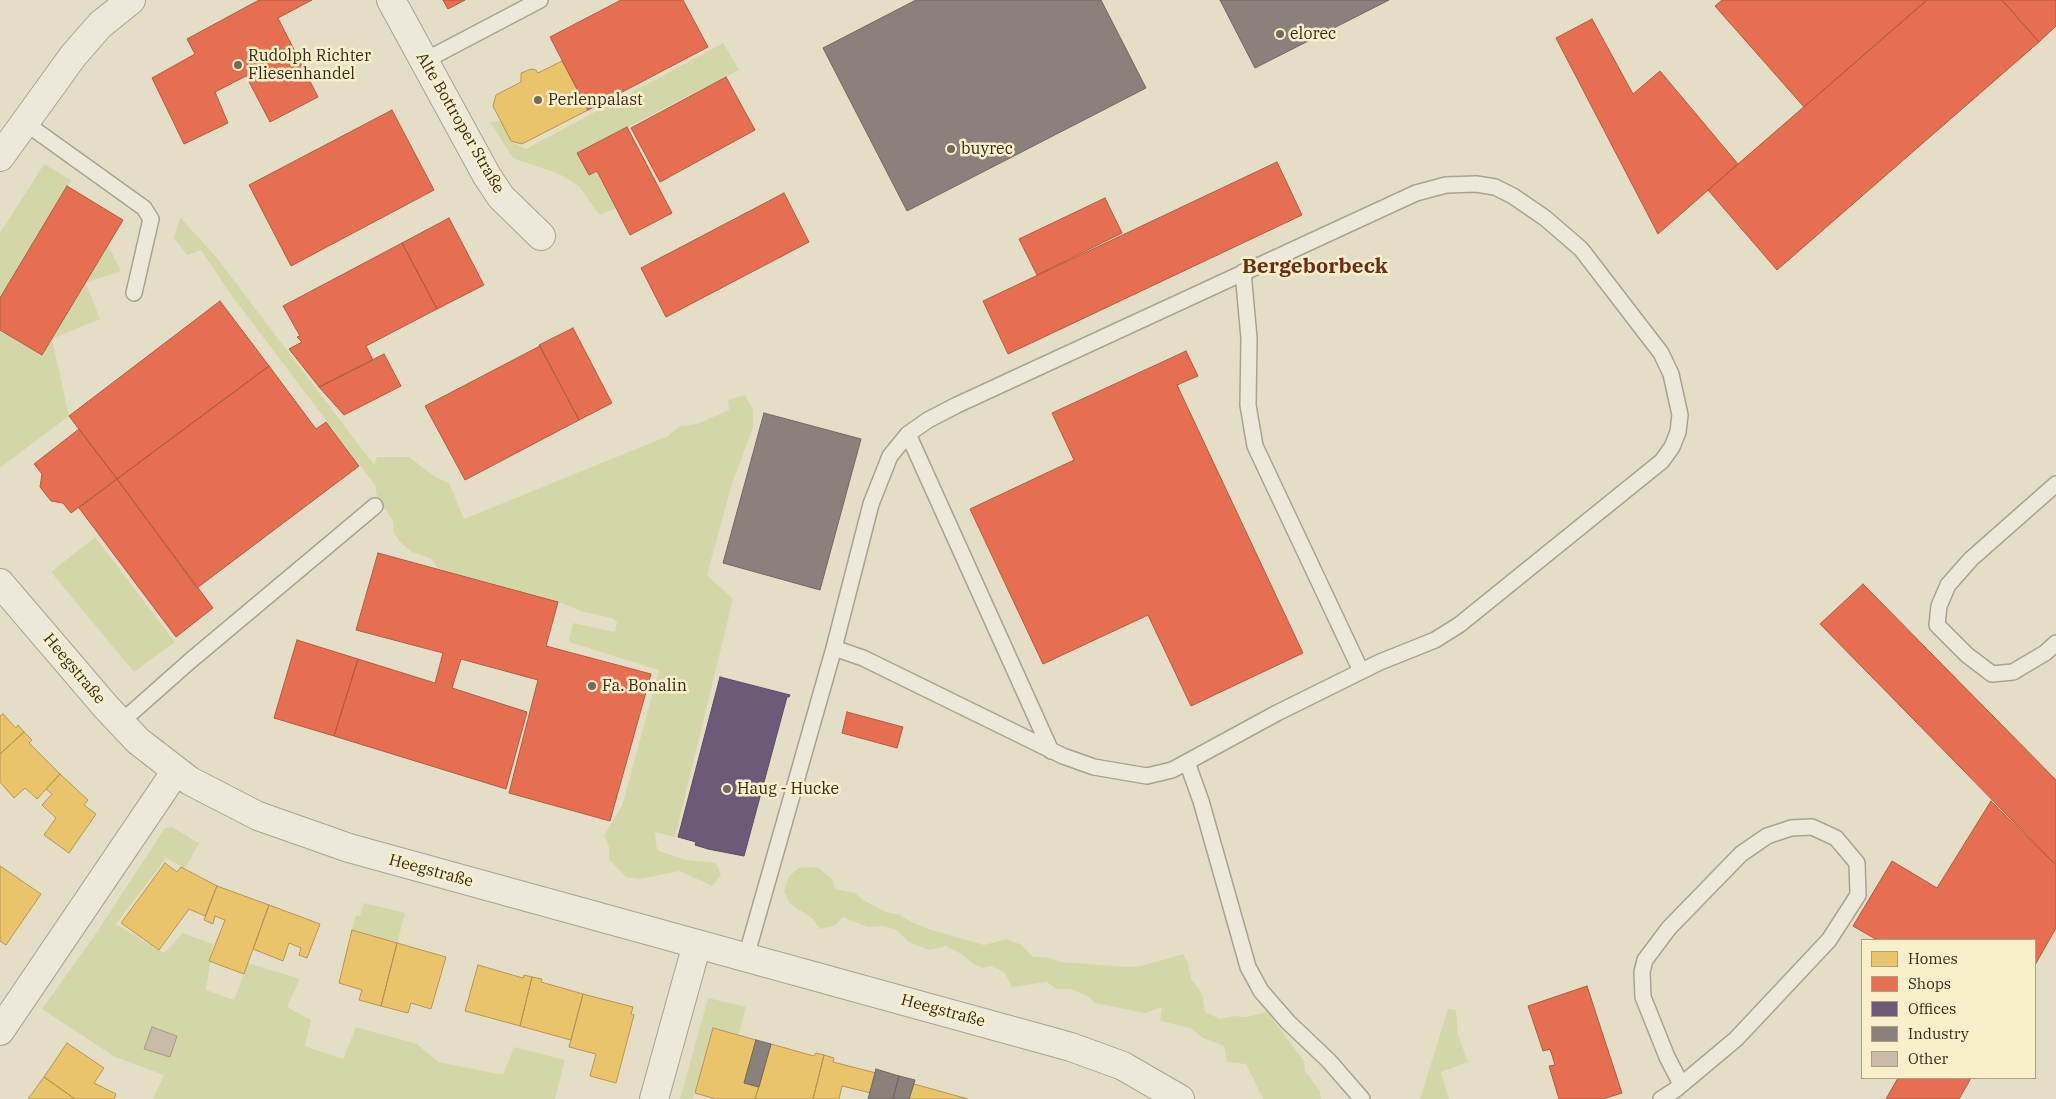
<!DOCTYPE html>
<meta charset="utf-8">
<style>
body{margin:0}
#map{position:relative;width:2056px;height:1099px;overflow:hidden;background:#e5dec7;font-family:"IBM Plex Serif",serif}
canvas{display:block}
.legend{position:absolute;left:1861px;top:939px;width:175px;height:140px;box-sizing:border-box;background:#f9efcb;border:1px solid #aca084;margin:0;padding:6px 9px;list-style:none;font-size:15px;color:#382a1a}
.legend li{display:flex;align-items:center;gap:10px;height:25px}
.legend b{width:25px;border:1px solid #aca084}
</style>
<div id="map">
<canvas width="2056" height="1099"></canvas>
<ul class="legend">
<li><b style="height:14px;background:#e9c46a"></b>Homes</li>
<li><b style="height:14px;background:#e76f51"></b>Shops</li>
<li><b style="height:14px;background:#6d597a"></b>Offices</li>
<li><b style="height:14px;background:#8a817c"></b>Industry</li>
<li><b style="height:14px;background:#c9bba8"></b>Other</li>
</ul>
</div>
<script>
const context = document.querySelector('canvas').getContext('2d');
context.lineJoin = 'round';
function fillPath(path, color) { context.fillStyle = color; context.fill(path, 'evenodd'); }
const shape = rows => new Path2D(rows.map(r => 'M' + r).join(''));
function trace(path, color, width, dash) { context.strokeStyle = color; context.lineWidth = width; context.lineCap = dash ? 'butt' : 'round'; context.setLineDash(dash || []); context.stroke(path); }
function drawText(font, color, halo, rows, align = 'center') {
  context.font = font + ' "IBM Plex Serif",serif'; context.lineWidth = 5; context.setLineDash([]); context.textBaseline = 'middle'; context.strokeStyle = halo; context.fillStyle = color; for (const [text, x, y, turn = 0] of rows) {
    context.save(); context.translate(x, y); context.rotate((+turn || 0) * Math.PI / 180); context.textAlign = isNaN(turn) ? turn : align; if (halo) context.strokeText(text, 0, 0); context.fillText(text, 0, 0); context.restore();
  }
}
const green = shape([
 [723,43,739,70,577,153,589,175,597,171,616,208,599,215,579,186,559,174,513,158,490,122,501,121,511,141,526,149],
 [44,164,71,180,68,186,123,220,108,245,121,271,86,283,100,319,52,339,69,416,0,468,0,233],
 [180,217,217,258,374,465,377,457,409,457,434,476,449,483,464,519,668,436,680,426,697,424,729,410,728,400,745,395,753,410,753,427,732,484,707,575,733,599,675,837,655,832,657,850,686,860,716,863,721,875,712,886,680,871,640,879,626,877,609,860,609,847,604,835,622,806,659,670,569,642,573,623,615,632,617,622,614,619,581,611,559,602,542,606,522,598,516,590,439,569,431,559,412,552,400,542,394,533,393,521,377,497,375,485,229,292,201,250,187,255,174,238],
 [95,537,175,642,134,672,51,572],
 [172,827,199,843,188,864,184,868,166,858,116,924,164,953,183,933,213,944,206,990,234,1000,248,963,300,979,287,1007,311,1020,305,1046,343,1059,356,1027,417,1044,438,1062,503,1075,514,1047,565,1060,555,1099,153,1099,164,1075,115,1057,42,1009,95,935,165,828],
 [810,867,819,868,827,875,833,880,835,889,855,893,863,900,886,912,900,915,913,923,932,930,984,945,1006,939,1022,945,1033,957,1045,957,1062,962,1127,967,1141,966,1183,954,1188,963,1191,979,1202,993,1205,1012,1220,1019,1233,1016,1246,1017,1267,1012,1304,1061,1305,1071,1320,1091,1321,1099,1263,1099,1246,1064,1227,1062,1224,1046,1203,1038,1190,1028,1160,1021,1162,1007,1145,1013,1095,1003,1088,996,1070,989,1057,989,1047,982,1012,987,1004,972,991,966,983,968,975,965,963,955,946,946,930,950,909,942,896,930,884,926,868,927,843,917,834,926,820,929,813,919,789,903,784,891,789,876,799,868],
 [364,903,405,913,397,943,352,930,356,915,360,916],
 [708,998,746,1007,738,1036,713,1029,693,1099,680,1099],
 [1448,1009,1456,1010,1458,1035,1468,1062,1441,1072,1449,1099,1420,1099]
]);
const homes = shape([
 [562,61,588,110,522,144,511,141,493,106,496,95,521,82,521,73,531,69,536,70,538,73,562,61],
 [3,714,16,728,18,725,24,732,0,754,0,716,3,714],
 [24,732,32,740,29,743,60,774,37,799,25,788,14,798,0,782,0,754,24,732],
 [60,774,88,800,84,805,96,814,69,853,44,835,56,818,42,805,52,794,46,789,60,774],
 [165,863,177,872,181,867,217,886,205,916,189,909,159,950,121,923,165,863],
 [0,866,41,894,6,945,0,941,0,866],
 [217,886,269,905,244,974,209,961,225,920,215,916,213,924,204,920,217,886],
 [269,905,320,924,307,958,299,955,301,948,289,943,283,961,253,949,269,905],
 [352,930,397,943,381,1006,359,1000,362,990,339,983,352,930],
 [397,943,446,957,431,1009,411,1003,408,1013,381,1006,397,943],
 [478,965,523,978,524,975,532,977,520,1026,465,1011,478,965],
 [532,977,542,979,541,982,583,994,571,1040,520,1026,532,977],
 [583,994,633,1007,631,1014,634,1015,616,1083,590,1076,596,1054,569,1047,583,994],
 [713,1028,756,1040,744,1083,759,1087,755,1099,716,1099,695,1093,713,1028],
 [67,1043,104,1068,94,1083,116,1094,114,1099,75,1099,44,1077,67,1043],
 [771,1044,814,1056,816,1053,824,1055,813,1099,755,1099,771,1044],
 [824,1055,834,1058,833,1062,876,1073,871,1093,842,1086,839,1099,813,1099,824,1055],
 [44,1077,75,1099,28,1099,44,1077],
 [914,1084,968,1099,909,1099,914,1084]
]);
const shops = shape([
 [259,0,312,0,278,18,318,97,270,122,246,76,215,92,228,123,184,144,152,78,195,54,187,39,259,0],
 [443,0,465,0,448,9,443,0],
 [621,0,683,0,708,47,588,110,550,37,621,0],
 [1722,0,1927,0,1804,107,1715,6,1722,0],
 [1927,0,2002,0,2039,42,1777,270,1708,190,1927,0],
 [2002,0,2056,0,2056,26,2039,42,2002,0],
 [1592,19,1633,94,1660,71,1738,164,1658,234,1556,38,1592,19],
 [726,77,755,130,660,182,631,128,726,77],
 [392,110,434,190,291,266,249,185,392,110],
 [627,127,672,213,630,235,597,171,589,175,577,153,627,127],
 [1277,162,1302,215,1008,354,983,301,1277,162],
 [67,186,123,220,42,355,0,330,0,298,67,186],
 [784,193,809,242,666,317,641,268,784,193],
 [1105,198,1122,233,1037,275,1019,239,1105,198],
 [449,218,484,285,437,309,402,243,449,218],
 [402,243,437,309,366,346,373,360,319,387,289,349,302,342,297,337,300,336,283,306,402,243],
 [220,301,269,366,117,479,69,416,220,301],
 [573,328,612,403,579,420,539,345,573,328],
 [540,346,579,420,465,480,425,406,540,346],
 [1186,351,1198,376,1177,385,1303,653,1191,706,1148,615,1043,664,970,509,1074,460,1052,413,1186,351],
 [384,354,401,386,344,415,319,387,384,354],
 [269,366,316,429,326,422,359,466,197,588,117,479,269,366],
 [79,429,117,479,71,513,63,503,51,501,40,487,42,474,34,464,79,429],
 [117,479,213,608,176,637,79,508,117,479],
 [378,553,558,602,546,646,651,674,610,821,509,793,538,680,461,659,452,688,527,712,506,789,334,736,358,659,435,683,443,653,356,630,378,553],
 [1863,584,2056,780,2056,865,1820,624,1863,584],
 [297,640,358,659,334,736,274,718,297,640],
 [847,712,903,727,897,748,842,733,847,712],
 [1991,801,2056,865,2056,928,2035,965,2035,940,1877,940,1853,926,1892,861,1937,888,1991,801],
 [1587,986,1622,1093,1603,1099,1559,1099,1549,1066,1555,1065,1550,1049,1543,1051,1528,1006,1587,986],
 [1898,1078,1971,1078,1959,1099,1886,1099,1898,1078]
]);
const offices = shape([
 [720,677,790,695,789,697,787,697,744,856,708,849,695,845,696,842,678,837,720,677]
]);
const industry = shape([
 [916,0,1101,0,1146,88,907,211,823,48,916,0],
 [1220,0,1389,0,1255,68,1220,0],
 [764,413,861,439,820,590,723,563,764,413],
 [756,1040,771,1044,759,1087,744,1083,756,1040],
 [876,1069,899,1076,893,1099,868,1099,876,1069],
 [899,1076,915,1080,909,1099,893,1099,899,1076]
]);
const building = shape([
 [152,1027,177,1036,170,1057,144,1049,152,1027]
]);
const service = shape([
 [424,61,540,0],
 [24,122,144,208,151,219,134,293],
 [1476,184,1495,187,1513,196,1545,218,1581,249,1661,353,1671,374,1680,415,1678,432,1672,447,1662,461,1459,625,1435,640,1380,662,1277,713,1187,762,1172,770,1147,776,1094,767,1063,756,863,658,834,648,871,504,890,456,908,434,928,420,957,405,1416,193,1446,185,1476,184],
 [1243,272,1249,338,1248,405,1255,446,1361,671],
 [908,434,1051,751],
 [2056,484,1971,559,1948,585,1939,606,1937,625,1967,655,1992,674,2013,672,2045,653,2056,643],
 [120,723,190,661,375,506],
 [1187,762,1201,801,1248,967,1261,991,1288,1022,1329,1061,1362,1099],
 [746,957,834,648],
 [1661,1099,1675,1090,1736,1039,1829,940,1858,895,1857,863,1836,838,1812,827,1791,828,1767,836,1741,854,1669,928,1645,960,1642,972,1643,997,1667,1057,1681,1084]
]);
const minor = shape([
 [391,0,487,176,501,197,541,236],
 [0,1031,176,771],
 [654,1099,697,944]
]);
const tertiary = shape([
 [0,157,73,56,100,25,131,0],
 [0,583,106,707,138,741,190,781,258,816,349,848,1071,1047,1123,1066,1180,1099]
]);
const markers = [
 [1280,34,5,"#756957"],
 [238,65,5,"#756957"],
 [538,100,5,"#756957"],
 [951,149,5,"#756957"],
 [592,686,5,"#756957"],
 [727,789,5,"#756957"]
];
const poiNames = [
 ["elorec",1290,34],
 ["Rudolph Richter",248,56],
 ["Fliesenhandel",248,74],
 ["Perlenpalast",548,100],
 ["buyrec",961,149],
 ["Fa. Bonalin",602,686],
 ["Haug - Hucke",737,789]
];
const streetNames = [
 ["Alte Bottroper Straße",460,123,60],
 ["Heegstraße",74,669,50],
 ["Heegstraße",431,871,15],
 ["Heegstraße",943,1011,15]
];
const districtNames = [
 ["Bergeborbeck",1315,267]
];
fillPath(green, '#d3d7a8');
fillPath(homes, '#e9c46a');
trace(homes, '#b49652', 1);
fillPath(shops, '#e76f51');
trace(shops, '#b25a40', 1);
fillPath(offices, '#6d597a');
trace(offices, '#5d4b5d', 1);
fillPath(industry, '#8a817c');
trace(industry, '#71675f', 1);
fillPath(building, '#c9bba8');
trace(building, '#a59987', 1);
trace(service, '#aaa291', 18);
trace(minor, '#aaa291', 30);
trace(tertiary, '#aaa291', 30);
trace(service, '#ece8da', 15);
trace(minor, '#ece8da', 28);
trace(tertiary, '#ece8da', 28);
for (const [x, y, r, color] of markers) { const dot = new Path2D(); dot.arc(x, y, r, 0, 2 * Math.PI); context.fillStyle = color; context.fill(dot); trace(dot, '#f9efcb', 2); }
drawText('16px', '#382a1a', '#f9efcb', poiNames, 'left');
drawText('16px', '#382a1a', '#f9efcb', streetNames);
drawText('bold 21px', '#692c15', '#f9efcb', districtNames);
</script>
